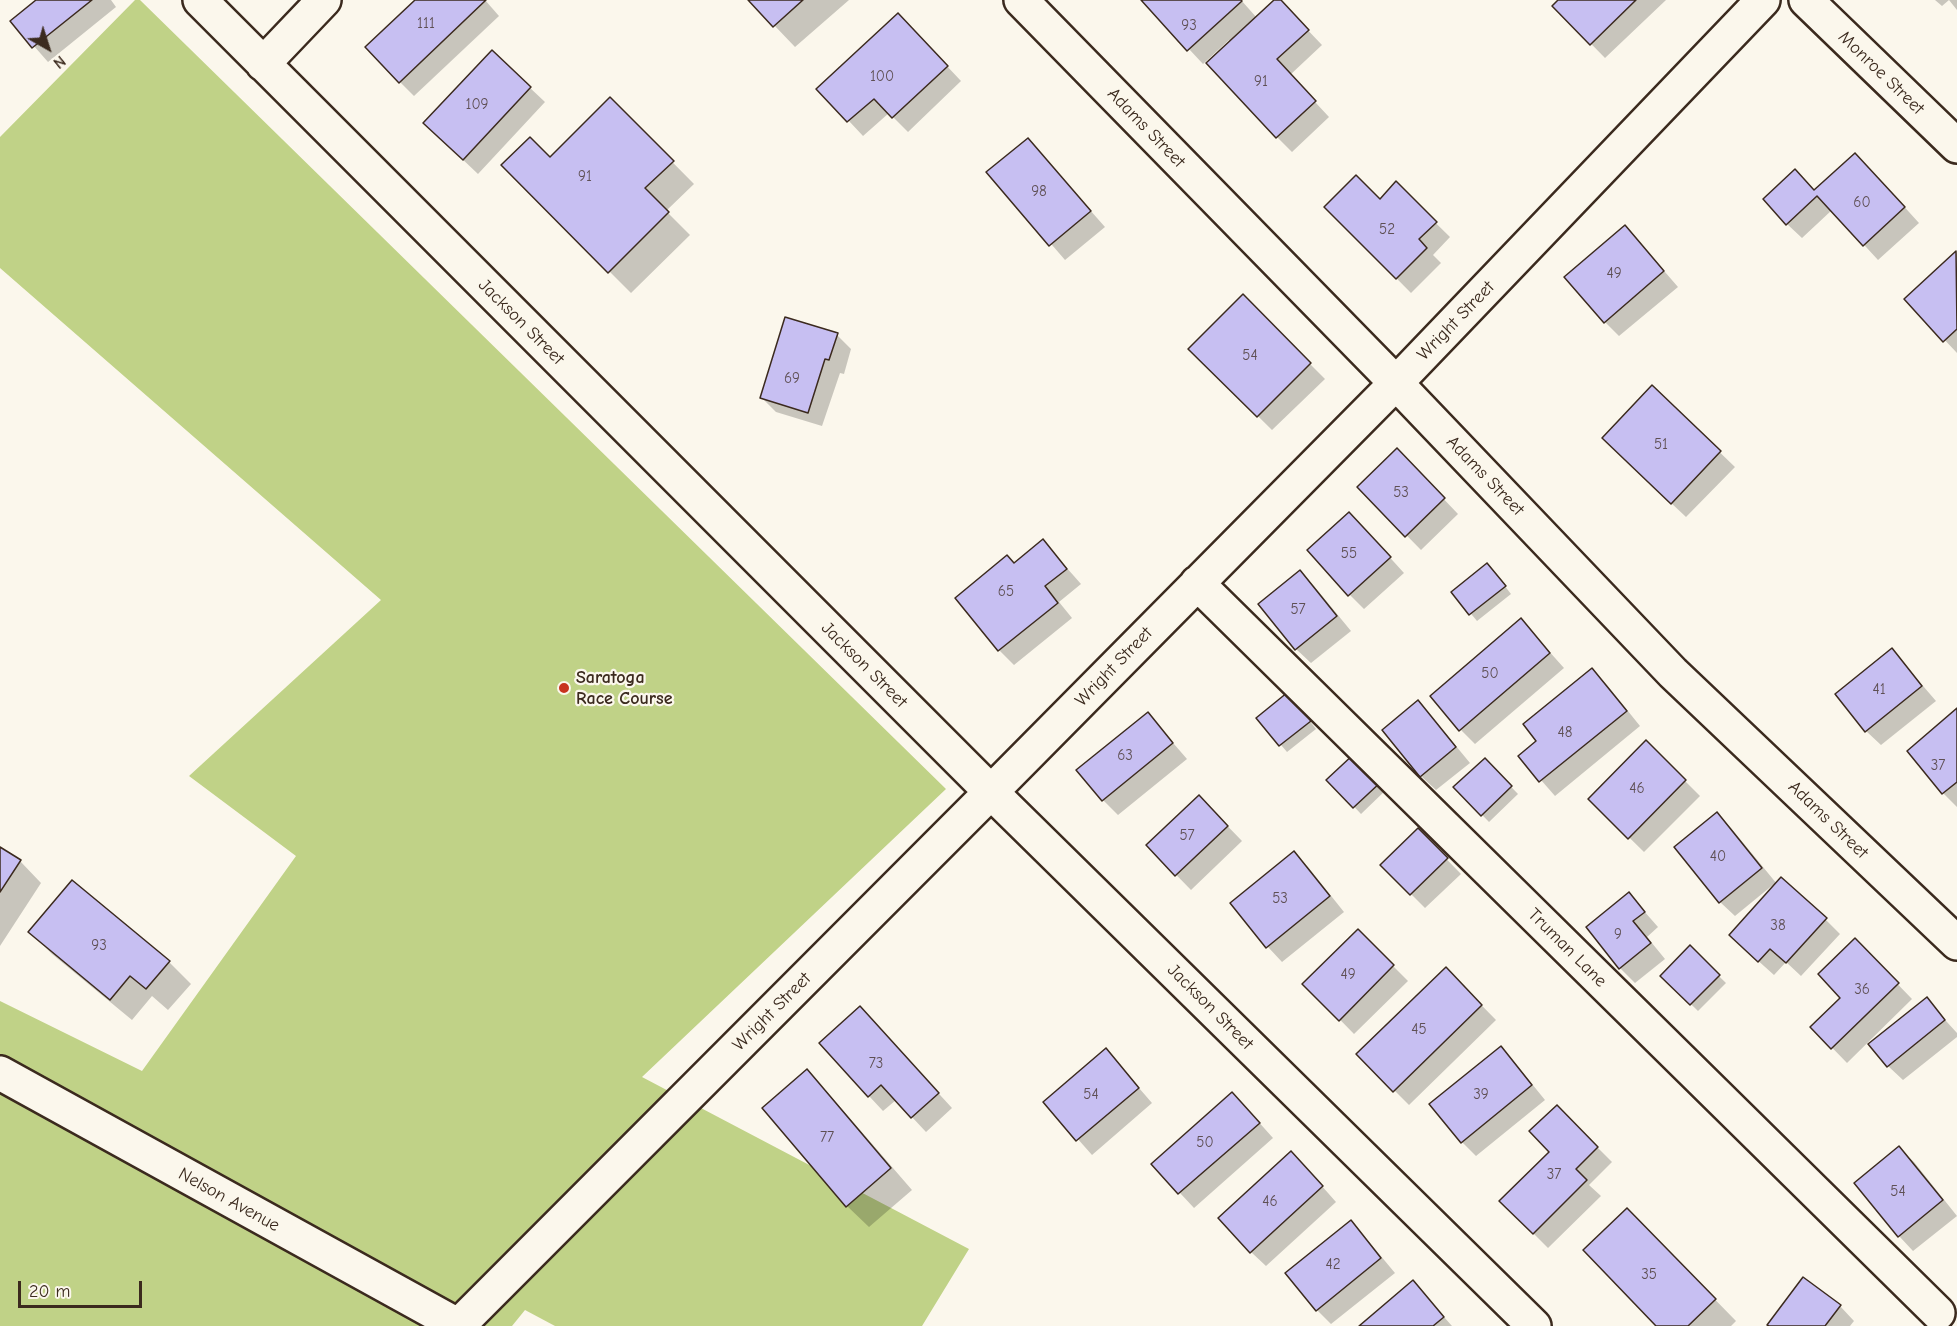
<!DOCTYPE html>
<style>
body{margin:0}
#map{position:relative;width:1957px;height:1326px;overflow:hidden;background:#fbf7ec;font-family:"Comic Neue",sans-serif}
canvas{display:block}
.north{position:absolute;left:18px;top:18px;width:60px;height:60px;-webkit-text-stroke:4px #fbf7ec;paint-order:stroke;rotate:141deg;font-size:16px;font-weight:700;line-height:24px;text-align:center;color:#3b2a1e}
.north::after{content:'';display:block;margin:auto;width:21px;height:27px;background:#3b2a1e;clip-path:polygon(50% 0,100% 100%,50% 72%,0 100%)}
.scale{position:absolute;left:18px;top:1281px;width:124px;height:27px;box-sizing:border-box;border:3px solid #3b2a1e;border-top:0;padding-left:8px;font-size:18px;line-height:21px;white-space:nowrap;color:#3b2a1e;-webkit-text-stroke:4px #fbf7ec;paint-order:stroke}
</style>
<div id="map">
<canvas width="1957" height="1326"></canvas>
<div class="north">N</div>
<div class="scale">20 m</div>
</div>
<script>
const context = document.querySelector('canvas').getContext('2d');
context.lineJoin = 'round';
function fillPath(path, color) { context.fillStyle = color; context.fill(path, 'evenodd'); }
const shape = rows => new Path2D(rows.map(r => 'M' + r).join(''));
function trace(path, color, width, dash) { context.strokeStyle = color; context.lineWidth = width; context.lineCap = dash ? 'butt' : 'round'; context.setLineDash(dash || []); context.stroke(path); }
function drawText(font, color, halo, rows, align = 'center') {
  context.font = font + ' "Comic Neue",sans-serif'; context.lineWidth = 4.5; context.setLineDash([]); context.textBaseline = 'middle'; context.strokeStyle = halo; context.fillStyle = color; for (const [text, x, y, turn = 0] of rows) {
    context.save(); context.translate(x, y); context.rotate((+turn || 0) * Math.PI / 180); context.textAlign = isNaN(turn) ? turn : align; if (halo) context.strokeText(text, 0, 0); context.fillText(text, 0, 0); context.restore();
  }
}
const green = shape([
 [135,0,140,0,946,789,642,1077,969,1249,922,1326,555,1326,525,1310,512,1326,0,1326,0,1001,142,1071,296,856,189,776,381,600,0,268,0,137]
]);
const shadow = shape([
 [39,0,111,0,116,7,48,62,12,21],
 [417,0,485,0,499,16,414,96,400,82],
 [750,0,849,0,795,47],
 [1143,0,1241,0,1257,18,1276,0,1279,0,1322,45,1290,75,1329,117,1292,152,1277,137,1229,40,1203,64],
 [1560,0,1666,0,1605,58,1554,6],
 [1935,0,1949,0,1942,6],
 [1949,0,1957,0,1957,10],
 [913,30,961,81,908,132,889,113,863,136,819,89],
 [492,52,545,102,478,174,440,138],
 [610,99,694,184,666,211,690,235,631,293,503,165,550,159],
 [1028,140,1105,227,1065,260,989,172],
 [1870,169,1919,223,1878,260,1832,210,1802,238,1787,224,1795,171,1815,191],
 [1396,184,1450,237,1433,255,1441,263,1411,293,1326,207,1380,201],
 [1639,242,1678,287,1619,336,1605,322],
 [1956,253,1957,254,1957,353,1906,299],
 [1243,297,1325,379,1272,430,1190,349],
 [837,335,851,349,844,374,840,373,822,426,776,412,761,397],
 [1652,387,1735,467,1686,517,1618,453],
 [1397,450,1458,514,1421,550,1359,487],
 [1364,529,1404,573,1364,609,1349,594],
 [1043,541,1081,584,1059,602,1072,618,1014,665,999,650,957,598,1015,564],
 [1300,572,1314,586,1351,631,1311,663,1296,649],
 [1494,572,1511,594,1477,621,1453,592],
 [1521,620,1564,668,1475,744,1461,730],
 [1892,650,1936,701,1881,745,1866,731],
 [1592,670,1607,685,1640,726,1555,796,1520,756,1538,741],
 [1294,701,1316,729,1287,752,1258,718],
 [1418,702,1432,717,1470,763,1436,790,1421,776],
 [1957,711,1957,807,1943,793,1909,751],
 [1148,714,1187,759,1118,815,1103,800],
 [1646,742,1700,796,1644,852,1590,799],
 [1354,756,1387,789,1361,814,1329,780],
 [1492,767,1518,794,1489,822,1455,787],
 [1213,811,1242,841,1191,890,1148,846],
 [1717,814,1731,828,1777,884,1825,919,1840,934,1801,976,1786,962,1774,975,1745,949,1775,886,1774,884,1735,916,1720,902],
 [1418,830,1461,874,1425,908,1382,865],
 [0,848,20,861,41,883,0,946],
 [1293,853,1308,867,1344,912,1282,962,1268,947,1232,903],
 [1629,894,1658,927,1647,937,1665,959,1635,983,1620,968,1588,927],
 [1358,931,1408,981,1354,1034,1305,984],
 [30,932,169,962,191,984,168,1010,152,996,132,1020,52,954],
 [1855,940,1912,999,1847,1063,1812,1027,1842,998],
 [1690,948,1726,983,1698,1011,1662,976],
 [1446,969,1496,1020,1409,1105,1358,1054],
 [1926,999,1957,1033,1957,1037,1903,1080,1888,1066],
 [874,1023,952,1108,926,1132,896,1100,883,1111,869,1096],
 [1501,1048,1515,1063,1545,1100,1476,1156,1462,1142],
 [1106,1050,1152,1103,1092,1155,1045,1102],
 [807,1071,828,1093,912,1190,869,1227,847,1206],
 [1557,1107,1612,1162,1589,1185,1601,1196,1548,1248,1501,1201,1551,1152],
 [1247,1109,1273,1138,1194,1208,1153,1164],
 [1899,1148,1914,1162,1957,1216,1913,1251,1899,1236,1856,1183],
 [1305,1167,1336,1202,1266,1266,1251,1252],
 [1351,1222,1365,1237,1395,1273,1331,1324,1317,1310],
 [1648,1231,1736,1321,1731,1326,1658,1326],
 [1413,1282,1452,1326,1361,1326],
 [1840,1306,1854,1321,1850,1326,1770,1326]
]);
const building = shape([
 [36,0,92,0,32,48,10,21,36,0],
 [415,0,486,0,399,83,365,47,415,0],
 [748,0,803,0,773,27,748,0],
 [1141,0,1241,0,1242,1,1187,51,1141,0],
 [1274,0,1281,0,1309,30,1277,59,1316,101,1276,138,1206,63,1274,0],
 [1558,0,1636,0,1590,45,1552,6,1558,0],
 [898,13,948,66,892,118,874,99,847,122,816,89,898,13],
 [492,50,531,87,463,160,423,123,492,50],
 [610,97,674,161,645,188,669,212,608,273,501,165,530,137,550,157,610,97],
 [1028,138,1091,211,1049,246,986,172,1028,138],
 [1855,153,1905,207,1863,246,1817,196,1786,225,1763,199,1795,169,1814,190,1855,153],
 [1356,175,1380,199,1396,181,1437,222,1419,239,1427,248,1396,279,1324,207,1356,175],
 [1625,225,1664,271,1604,323,1564,277,1625,225],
 [1956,251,1957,329,1943,342,1904,299,1956,251],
 [1243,294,1311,363,1257,417,1188,349,1243,294],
 [785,317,838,333,829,360,825,359,808,413,760,398,785,317],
 [1652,385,1721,451,1671,504,1602,438,1652,385],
 [1397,448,1445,498,1405,537,1357,487,1397,448],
 [1349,512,1391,557,1348,596,1307,550,1349,512],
 [1043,539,1067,569,1045,586,1058,603,998,651,955,598,1007,555,1014,563,1043,539],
 [1487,563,1506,586,1469,615,1451,592,1487,563],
 [1300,570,1337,616,1295,650,1258,604,1300,570],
 [1521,618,1550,653,1459,731,1430,696,1521,618],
 [1892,648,1922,686,1865,732,1835,694,1892,648],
 [1592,668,1627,711,1539,782,1518,756,1536,741,1523,724,1592,668],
 [1288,692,1311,721,1279,746,1256,718,1288,692],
 [1418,700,1456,747,1420,777,1382,730,1418,700],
 [1957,708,1957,782,1942,794,1907,751,1957,708],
 [1148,712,1173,743,1102,801,1076,770,1148,712],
 [1646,740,1686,780,1628,839,1588,799,1646,740],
 [1355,753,1382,781,1353,808,1326,780,1355,753],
 [1485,758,1512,786,1481,816,1453,787,1485,758],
 [1199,795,1228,826,1175,876,1146,845,1199,795],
 [1717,812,1762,868,1719,903,1674,847,1717,812],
 [1418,828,1448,858,1410,895,1380,865,1418,828],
 [0,847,21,860,0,892,0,847],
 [1294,851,1330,896,1266,948,1230,903,1294,851],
 [1781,877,1827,918,1786,963,1770,949,1758,962,1729,935,1781,877],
 [72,880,170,961,146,989,130,976,110,1000,28,932,72,880],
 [1629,892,1645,912,1633,921,1651,943,1619,969,1586,927,1629,892],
 [1358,929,1394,965,1339,1021,1302,984,1358,929],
 [1855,938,1899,983,1831,1049,1810,1027,1840,998,1818,974,1855,938],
 [1690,945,1720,975,1690,1005,1660,976,1690,945],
 [1446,967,1482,1005,1393,1092,1356,1054,1446,967],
 [1927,997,1945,1020,1887,1067,1868,1044,1927,997],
 [860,1006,939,1093,911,1118,881,1085,868,1097,819,1043,860,1006],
 [1501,1046,1532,1085,1461,1143,1429,1104,1501,1046],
 [1106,1048,1139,1088,1076,1141,1043,1102,1106,1048],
 [807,1069,891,1168,846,1207,762,1108,807,1069],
 [1232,1092,1260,1123,1178,1194,1151,1164,1232,1092],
 [1557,1105,1598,1147,1576,1169,1587,1180,1533,1234,1499,1201,1549,1152,1529,1131,1557,1105],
 [1899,1146,1943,1200,1898,1237,1854,1183,1899,1146],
 [1291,1151,1323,1186,1250,1253,1218,1218,1291,1151],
 [1627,1208,1716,1299,1688,1326,1656,1326,1583,1250,1627,1208],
 [1351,1220,1381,1258,1316,1311,1285,1273,1351,1220],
 [1803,1277,1841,1305,1825,1326,1769,1326,1767,1325,1803,1277],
 [1413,1280,1444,1317,1433,1326,1359,1326,1413,1280]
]);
const minor = shape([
 [200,0,991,792,1534,1326],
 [1021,0,1396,383,1673,673,1957,943],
 [1806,0,1957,146],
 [263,64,324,0],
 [1197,583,1938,1313],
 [0,1073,459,1326],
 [458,1326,991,792,1396,383,1763,0]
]);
const markers = [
 [564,688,6,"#c8321e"]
];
const numberNames = [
 ["111",426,24],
 ["93",1189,26],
 ["100",882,77],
 ["91",1261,82],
 ["109",477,105],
 ["91",585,177],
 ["98",1039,192],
 ["60",1862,203],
 ["52",1387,230],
 ["49",1614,274],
 ["54",1250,356],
 ["69",792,379],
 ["51",1661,445],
 ["53",1401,493],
 ["55",1349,554],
 ["65",1006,592],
 ["57",1298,610],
 ["50",1490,674],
 ["41",1879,690],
 ["48",1565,733],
 ["63",1125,756],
 ["37",1938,766],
 ["46",1637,789],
 ["57",1187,836],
 ["40",1718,857],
 ["53",1280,899],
 ["38",1778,926],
 ["9",1618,935],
 ["93",99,946],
 ["49",1348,975],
 ["36",1862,990],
 ["45",1419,1030],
 ["73",876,1064],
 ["54",1091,1095],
 ["39",1481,1095],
 ["77",827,1138],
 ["50",1205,1143],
 ["37",1554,1175],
 ["54",1898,1192],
 ["46",1270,1202],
 ["42",1333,1265],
 ["35",1649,1275]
];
const streetNames = [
 ["Monroe Street",1881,73,44],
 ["Adams Street",1146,128,46],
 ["Wright Street",1456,321,-46],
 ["Jackson Street",521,322,45],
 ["Adams Street",1485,476,46],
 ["Jackson Street",864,665,45],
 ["Wright Street",1114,667,-46],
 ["Adams Street",1828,820,44],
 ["Truman Lane",1567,948,45],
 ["Jackson Street",1210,1007,45],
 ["Wright Street",772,1012,-45],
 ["Nelson Avenue",229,1200,29]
];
const poiNames = [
 ["Saratoga",576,678],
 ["Race Course",576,699]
];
fillPath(green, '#c0d287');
fillPath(shadow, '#0003');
fillPath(building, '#c7bff2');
trace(building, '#3b2a1e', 1.5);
trace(minor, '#3b2a1e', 38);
trace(minor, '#fbf7ec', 33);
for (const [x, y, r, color] of markers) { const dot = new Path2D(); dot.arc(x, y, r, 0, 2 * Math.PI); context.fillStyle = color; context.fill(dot); trace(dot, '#fbf7ec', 2); }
drawText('15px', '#5e4f53', null, numberNames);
drawText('18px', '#3b2a1e', '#fbf7ec', streetNames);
drawText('bold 18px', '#3b2a1e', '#fbf7ec', poiNames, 'left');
</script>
